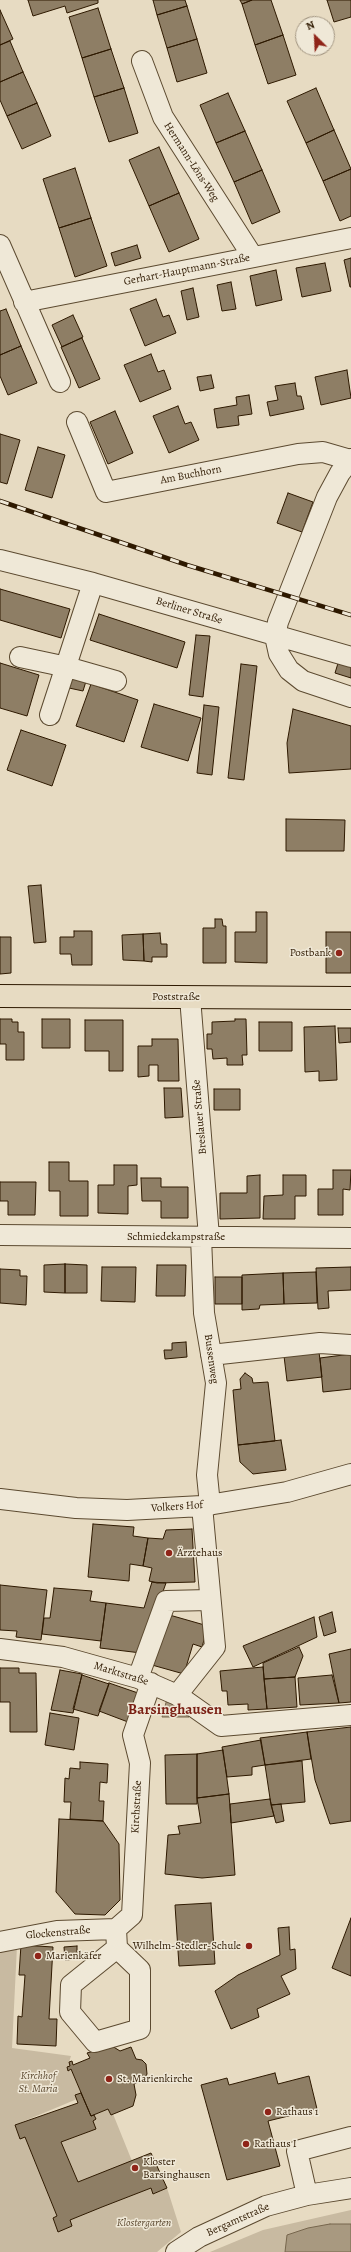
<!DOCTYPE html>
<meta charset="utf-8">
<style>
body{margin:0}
#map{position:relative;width:351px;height:2252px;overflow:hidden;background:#e7dbc2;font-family:Alegreya,serif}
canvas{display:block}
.north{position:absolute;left:295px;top:16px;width:40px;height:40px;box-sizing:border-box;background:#efe8d7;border:1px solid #a29581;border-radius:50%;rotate:336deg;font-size:11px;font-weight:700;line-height:16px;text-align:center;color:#2e1900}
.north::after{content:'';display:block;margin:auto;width:14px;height:18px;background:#8f2418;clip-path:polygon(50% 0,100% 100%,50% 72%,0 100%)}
</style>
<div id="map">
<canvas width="351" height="2252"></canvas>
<div class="north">N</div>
</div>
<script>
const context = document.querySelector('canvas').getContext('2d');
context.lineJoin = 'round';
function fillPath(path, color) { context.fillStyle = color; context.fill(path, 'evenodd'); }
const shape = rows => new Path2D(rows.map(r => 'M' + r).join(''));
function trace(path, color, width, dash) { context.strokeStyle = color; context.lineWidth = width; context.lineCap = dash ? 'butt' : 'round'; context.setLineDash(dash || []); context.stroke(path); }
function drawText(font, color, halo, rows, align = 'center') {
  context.font = font + ' Alegreya,serif'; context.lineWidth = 3; context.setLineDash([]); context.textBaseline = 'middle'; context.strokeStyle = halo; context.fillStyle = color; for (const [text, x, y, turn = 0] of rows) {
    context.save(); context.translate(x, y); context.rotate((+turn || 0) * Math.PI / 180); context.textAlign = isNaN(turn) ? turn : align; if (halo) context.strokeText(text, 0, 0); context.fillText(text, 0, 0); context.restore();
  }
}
const green = shape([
 [17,1946,12,2048,71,2056,69,2062,70,2066,67,2067,68,2070,71,2069,81,2093,75,2095,77,2099,15,2125,20,2138,25,2137,57,2216,53,2218,58,2231,72,2226,70,2220,102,2207,151,2188,154,2194,167,2188,181,2232,157,2252,0,2252,0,1951],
 [108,2109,111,2115,113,2114,132,2161,78,2182,61,2142,96,2129,93,2121,95,2119,94,2115],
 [351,2210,351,2252,210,2252,263,2230]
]);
const water = shape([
 [167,1699,189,1717,162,1717,167,1699],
 [330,2224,351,2224,351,2252,285,2252,287,2235,308,2228,330,2224]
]);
const building = shape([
 [28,0,98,0,98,3,67,13,65,6,33,16,28,0],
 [153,0,185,0,187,6,157,15,153,0],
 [240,0,252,0,242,4,240,0],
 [252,0,271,0,283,35,255,45,242,4,252,0],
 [327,0,351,0,351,17,334,22,327,0],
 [187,6,197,39,167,48,157,15,187,6],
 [98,8,111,49,82,58,69,17,98,8],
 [0,10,13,39,0,45,0,10],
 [283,35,296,75,268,84,255,45,283,35],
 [197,39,207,73,177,82,167,48,197,39],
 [10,41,23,72,0,82,0,45,10,41],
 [111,49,124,88,94,97,82,58,111,49],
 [23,72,37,103,7,116,0,100,0,82,23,72],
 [124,88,138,133,109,142,94,97,124,88],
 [316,88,334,130,306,143,287,101,316,88],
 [228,93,245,131,216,143,200,105,228,93],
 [37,103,51,136,22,149,7,116,37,103],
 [334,130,351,169,323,181,306,143,334,130],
 [245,131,262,170,234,182,216,143,245,131],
 [159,147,179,193,149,206,129,160,159,147],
 [75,168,91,218,59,228,43,179,75,168],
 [351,169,351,216,340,221,323,181,351,169],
 [262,170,280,212,252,224,234,182,262,170],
 [179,193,199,239,169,252,149,206,179,193],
 [91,218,107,266,75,277,59,228,91,218],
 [137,245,141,258,115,266,111,253,137,245],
 [351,258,351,287,350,287,344,260,351,258],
 [325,263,331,291,302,297,296,268,325,263],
 [276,270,282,300,256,306,250,276,276,270],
 [231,282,236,309,222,311,217,285,231,282],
 [193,288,199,317,187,320,181,291,193,288],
 [156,299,163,317,169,315,176,333,145,346,130,309,156,299],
 [6,309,21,346,0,355,0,311,6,309],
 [73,315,83,337,62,347,52,325,73,315],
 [82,338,100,379,79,388,61,347,82,338],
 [21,346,37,383,8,395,0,376,0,355,21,346],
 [151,354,158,372,164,370,171,389,140,402,124,365,151,354],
 [347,370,351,398,321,405,315,377,347,370],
 [211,375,214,388,200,391,197,377,211,375],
 [295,383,297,396,301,396,304,409,270,416,267,402,278,400,275,386,295,383],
 [249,395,252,414,238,416,239,425,217,428,214,409,237,405,236,397,249,395],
 [178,406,185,424,191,422,199,440,169,453,153,416,178,406],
 [115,411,133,453,108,464,90,422,115,411],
 [0,434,20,440,7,484,0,482,0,434],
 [38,447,65,455,52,498,25,490,38,447],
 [288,493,313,502,302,532,277,523,288,493],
 [0,589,70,609,61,638,0,620,0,589],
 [99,614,185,642,177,668,90,640,99,614],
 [196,635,210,636,203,697,189,695,196,635],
 [339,660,351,663,351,678,335,673,339,660],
 [0,663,39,675,27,716,0,708,0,663],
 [241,664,257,666,244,780,228,778,241,664],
 [73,674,87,678,83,691,69,688,73,674],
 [91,684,138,700,124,742,76,726,91,684],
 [154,704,201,718,188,761,141,747,154,704],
 [204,705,219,707,212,775,197,773,204,705],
 [293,709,351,726,351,769,289,773,287,743,293,709],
 [21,730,66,745,52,786,7,770,21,730],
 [286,819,345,820,344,851,286,851,286,819],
 [41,885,46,942,34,943,28,886,41,885],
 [256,912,267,912,267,963,235,962,235,932,256,932,256,912],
 [215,919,222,919,223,926,226,926,226,963,203,963,203,928,215,928,215,919],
 [74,931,92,931,92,965,72,965,71,954,60,954,60,937,74,937,74,931],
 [326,932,351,932,351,973,326,973,326,932],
 [160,933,161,944,167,944,167,957,152,957,152,962,144,961,143,934,160,933],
 [143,934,144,961,123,960,122,935,143,934],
 [0,937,11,937,11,973,0,974,0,937],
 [0,1019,12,1019,12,1022,18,1022,18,1032,24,1032,24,1060,6,1060,6,1044,0,1044,0,1019],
 [42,1019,70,1019,70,1048,42,1048,42,1019],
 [235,1019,246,1019,247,1055,242,1055,243,1065,227,1065,227,1058,213,1059,212,1049,207,1049,207,1034,212,1034,212,1022,235,1021,235,1019],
 [85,1020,123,1020,123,1071,109,1071,109,1051,85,1051,85,1020],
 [259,1022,292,1022,292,1051,259,1051,259,1022],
 [335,1026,337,1080,319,1081,319,1071,305,1072,304,1027,335,1026],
 [338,1028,351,1028,351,1042,339,1043,338,1028],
 [152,1039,178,1039,179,1081,158,1081,158,1065,149,1065,149,1076,138,1077,138,1046,152,1046,152,1039],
 [164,1088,181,1088,183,1117,165,1118,164,1088],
 [214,1089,240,1089,240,1110,214,1110,214,1089],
 [49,1162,69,1162,69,1181,88,1181,88,1216,60,1216,60,1191,49,1191,49,1162],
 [114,1165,137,1165,137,1185,128,1186,128,1214,98,1213,98,1185,114,1185,114,1165],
 [333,1170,351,1170,350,1190,343,1189,343,1215,318,1215,318,1189,333,1189,333,1170],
 [260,1175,260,1218,220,1219,220,1193,247,1193,247,1176,260,1175],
 [283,1175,306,1175,306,1196,295,1196,295,1219,263,1219,264,1196,283,1195,283,1175],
 [141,1178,161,1178,161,1187,188,1187,188,1218,161,1218,161,1201,142,1201,141,1178],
 [0,1182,36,1182,35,1215,8,1215,8,1201,0,1201,0,1182],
 [65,1264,65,1293,44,1292,44,1265,65,1264],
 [65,1264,87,1265,87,1293,65,1293,65,1264],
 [157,1265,186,1265,185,1296,156,1296,157,1265],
 [102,1267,136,1267,135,1302,101,1301,102,1267],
 [351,1267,351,1290,328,1291,329,1308,318,1309,316,1268,351,1267],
 [0,1269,20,1270,20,1276,27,1276,26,1305,0,1303,0,1269],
 [316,1272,317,1303,284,1304,283,1273,316,1272],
 [283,1273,284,1304,260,1305,259,1309,242,1310,242,1275,283,1273],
 [215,1277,242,1277,242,1304,215,1304,215,1277],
 [186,1342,187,1357,165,1359,164,1350,172,1350,172,1343,186,1342],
 [319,1352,322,1377,287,1381,284,1356,319,1352],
 [351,1354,351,1389,323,1392,320,1358,351,1354],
 [245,1373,252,1378,253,1383,268,1382,275,1441,238,1445,233,1390,241,1389,240,1379,245,1373],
 [281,1440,286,1470,253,1474,240,1462,238,1445,281,1440],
 [93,1524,134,1527,133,1536,148,1538,143,1566,130,1564,129,1581,88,1577,93,1524],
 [192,1529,195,1582,157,1583,149,1581,152,1568,143,1566,148,1538,163,1539,166,1530,192,1529],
 [152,1582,166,1583,141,1653,100,1648,106,1603,144,1608,152,1582],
 [0,1585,47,1590,41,1640,16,1637,17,1631,0,1630,0,1585],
 [54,1588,92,1591,90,1601,106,1603,101,1641,42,1634,44,1618,50,1618,54,1588],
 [332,1612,336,1632,324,1636,319,1617,332,1612],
 [166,1614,208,1626,202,1647,193,1644,184,1674,152,1665,166,1614],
 [314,1617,317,1637,253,1667,243,1646,314,1617],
 [299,1647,303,1656,295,1677,264,1679,263,1663,299,1647],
 [351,1649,351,1702,339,1703,329,1654,351,1649],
 [263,1667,267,1709,248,1710,248,1704,228,1705,227,1691,222,1691,220,1671,263,1667],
 [0,1668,19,1668,19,1673,36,1673,37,1732,10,1732,10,1702,0,1702,0,1668],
 [60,1670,82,1674,73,1713,51,1710,60,1670],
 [82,1675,109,1684,98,1716,73,1709,82,1675],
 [332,1675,339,1703,300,1705,298,1678,332,1675],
 [295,1677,297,1707,267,1709,264,1679,295,1677],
 [109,1683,138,1693,128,1722,99,1711,109,1683],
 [50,1713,79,1718,74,1750,45,1745,50,1713],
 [351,1727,351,1821,330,1824,315,1780,307,1732,351,1727],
 [307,1732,311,1759,265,1765,260,1738,307,1732],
 [261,1740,265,1765,252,1767,252,1775,227,1777,222,1747,261,1740],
 [223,1750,229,1794,197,1798,197,1754,223,1750],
 [197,1754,197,1804,166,1804,165,1755,197,1754],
 [302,1761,305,1802,271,1805,265,1765,302,1761],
 [80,1762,108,1764,107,1783,100,1782,99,1801,104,1801,103,1821,70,1819,71,1802,64,1802,65,1778,69,1779,70,1768,80,1769,80,1762],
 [229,1794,235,1875,202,1878,165,1874,168,1835,180,1834,178,1826,201,1823,197,1798,229,1794],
 [270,1799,274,1816,231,1823,230,1804,270,1799],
 [281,1804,284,1821,276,1823,271,1805,281,1804],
 [59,1819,103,1821,119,1844,120,1900,105,1915,75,1914,56,1892,59,1819],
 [211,1903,215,1964,179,1966,175,1905,211,1903],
 [351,1918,351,1976,332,1968,351,1918],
 [289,1927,290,1950,295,1949,296,1969,281,1976,290,1994,257,2009,259,2017,231,2029,215,1991,238,1975,280,1955,278,1928,289,1927],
 [21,1945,53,1947,49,2019,57,2019,56,2046,17,2044,18,2016,22,2017,25,1975,19,1975,21,1945],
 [77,1946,77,1959,65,1960,64,1947,77,1946],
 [112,2046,120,2051,131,2047,136,2059,142,2060,146,2064,147,2074,144,2080,134,2084,136,2095,133,2106,111,2115,108,2109,91,2116,71,2069,68,2071,67,2067,70,2066,69,2062,72,2061,73,2065,90,2058,87,2053,112,2046],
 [275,2073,278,2084,309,2076,317,2109,268,2121,280,2166,227,2180,201,2085,227,2078,229,2085,275,2073],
 [81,2093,91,2116,94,2115,96,2119,93,2121,96,2129,61,2142,78,2182,151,2153,167,2188,153,2194,151,2188,102,2207,70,2220,72,2226,58,2232,53,2218,57,2216,25,2137,20,2139,15,2125,78,2103,75,2095,81,2093]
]);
const minor = shape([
 [142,61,163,117,253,257],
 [0,245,60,382],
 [24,302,351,238],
 [77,422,106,492,298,454,323,452,350,460],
 [351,459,340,473,327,497,278,622,275,636,279,654,289,670,303,681,351,697],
 [0,560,93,583,351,657],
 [20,657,67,667,116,681],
 [50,715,93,583],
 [190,997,209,1237],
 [0,1235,351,1238],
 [201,1237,204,1313,216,1383,207,1475,210,1505],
 [211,1355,320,1343,351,1345],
 [0,1499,76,1508,127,1510,202,1506,287,1492,351,1474],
 [0,1649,63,1657,138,1678,177,1695,221,1726,351,1715],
 [138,1678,166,1601,209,1600],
 [177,1695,215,1647,202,1506],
 [116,1929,117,1948,140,1970,140,2029,95,2042,70,2012,71,1985,117,1948],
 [116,1929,132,1915,140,1763,133,1735,151,1683],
 [0,1942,57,1931,116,1929],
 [307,2195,297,2151,351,2137],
 [176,2252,199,2237,266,2206,307,2195,351,2188]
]);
const major = shape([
 [0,996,351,998]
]);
const rail = shape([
 [0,501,187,565,351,615]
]);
const markers = [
 [339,953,4,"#8f2418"],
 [169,1553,4,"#8f2418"],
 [249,1946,4,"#8f2418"],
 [38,1956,4,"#8f2418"],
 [109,2079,4,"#8f2418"],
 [268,2112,4,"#8f2418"],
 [246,2144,4,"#8f2418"],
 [135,2168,4,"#8f2418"]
];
const streetNames = [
 ["Hermann-Löns-Weg",191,162,57],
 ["Gerhart-Hauptmann-Straße",187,270,-11],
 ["Am Buchhorn",191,475,-11],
 ["Berliner Straße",189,611,17],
 ["Poststraße",176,997],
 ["Breslauer Straße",200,1117,-95],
 ["Schmiedekampstraße",176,1237],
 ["Bussenweg",211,1359,82],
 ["Volkers Hof",177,1507,-4],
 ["Marktstraße",121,1674,17],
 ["Kirchstraße",137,1807,-87],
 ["Glockenstraße",58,1933,-5],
 ["Bergamtstraße",238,2220,-24]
];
const poiNames = [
 ["Postbank",331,953,"right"],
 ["Ärztehaus",177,1553],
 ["Wilhelm-Stedler-Schule",241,1946,"right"],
 ["Marienkäfer",46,1956],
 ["St. Marienkirche",117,2079],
 ["Rathaus 1",276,2112],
 ["Rathaus I",254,2144],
 ["Kloster",143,2162],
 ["Barsinghausen",143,2175]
];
const parkNames = [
 ["Kirchhof",38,2076],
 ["St. Maria",38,2089],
 ["Klostergarten",144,2223]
];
const districtNames = [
 ["Barsinghausen",175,1710]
];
fillPath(green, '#c8baa1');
fillPath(water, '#a89980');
trace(water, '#77664d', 1);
fillPath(building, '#8e7e65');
trace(building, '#2e1900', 1);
trace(minor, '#5c4a30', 22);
trace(major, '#2e1900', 24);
trace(minor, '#efe8d7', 20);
trace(major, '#e7dbc2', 22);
trace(rail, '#2e1900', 4.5);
trace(rail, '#efe8d7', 3, [9]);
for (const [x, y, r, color] of markers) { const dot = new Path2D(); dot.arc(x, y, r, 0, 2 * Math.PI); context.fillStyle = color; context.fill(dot); trace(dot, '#efe8d7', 1.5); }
drawText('11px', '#2e1900', '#efe8d7', streetNames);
drawText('11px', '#2e1900', '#efe8d7', poiNames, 'left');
drawText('italic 11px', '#5c4930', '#efe8d7', parkNames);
drawText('bold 15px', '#7a1f14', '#efe8d7', districtNames);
</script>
